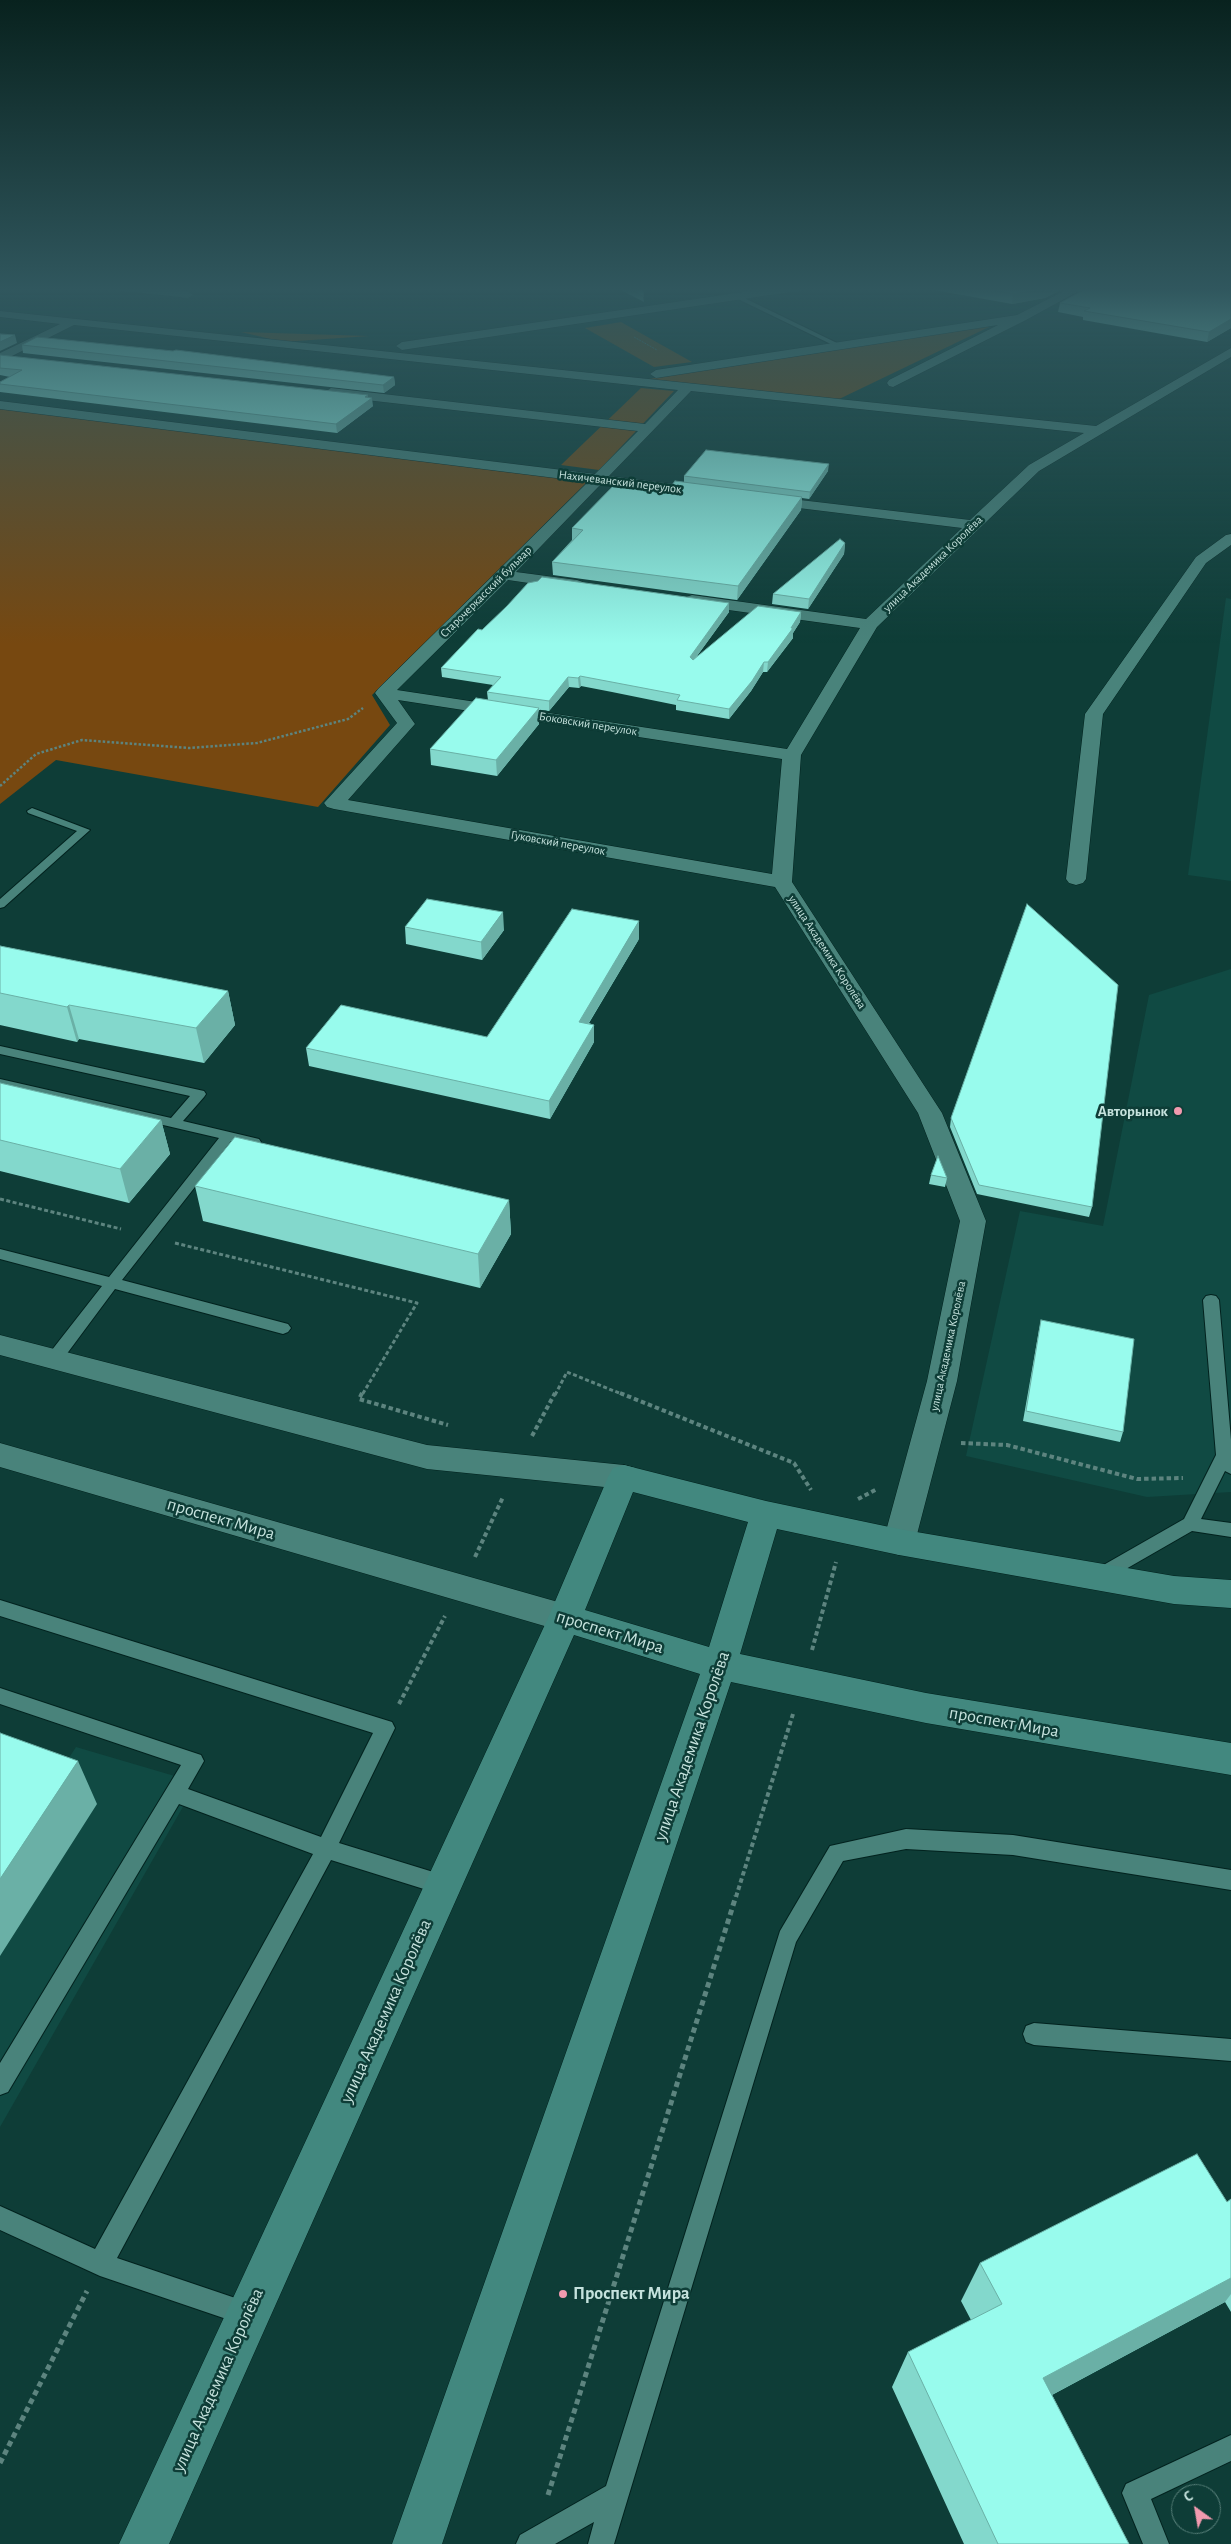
<!DOCTYPE html>
<meta charset="utf-8">
<style>
body{margin:0}
#map{position:relative;width:1231px;height:2544px;overflow:hidden;background:#0e3d37;font-family:"Alegreya Sans",sans-serif}
canvas{display:block}
.north{position:absolute;left:1171px;top:2484px;width:50px;height:50px;box-sizing:border-box;background:#0e3d37;border:1px solid #577f79;border-radius:50%;rotate:328deg;font-size:14px;font-weight:700;line-height:20px;text-align:center;color:#c5e2dd}
.north::after{content:'';display:block;margin:auto;width:18px;height:22px;background:#f29aaf;clip-path:polygon(50% 0,100% 100%,50% 72%,0 100%)}
</style>
<div id="map">
<canvas width="1231" height="2544"></canvas>
<div class="north">С</div>
</div>
<script>
const context = document.querySelector('canvas').getContext('2d');
context.lineJoin = 'round';
function fillPath(path, color) { context.fillStyle = color; context.fill(path, 'evenodd'); }
const shape = rows => new Path2D(rows.map(r => 'M' + r).join(''));
function trace(path, color, width, dash) { context.strokeStyle = color; context.lineWidth = width; context.lineCap = dash ? 'butt' : 'round'; context.setLineDash(dash || []); context.stroke(path); }
function drawText(font, color, halo, rows, align = 'center') {
  context.font = font + ' "Alegreya Sans",sans-serif'; context.lineWidth = 5; context.setLineDash([]); context.textBaseline = 'middle'; context.strokeStyle = halo; context.fillStyle = color; for (const [text, x, y, turn = 0] of rows) {
    context.save(); context.translate(x, y); context.rotate((+turn || 0) * Math.PI / 180); context.textAlign = isNaN(turn) ? turn : align; if (halo) context.strokeText(text, 0, 0); context.fillText(text, 0, 0); context.restore();
  }
}
const built = shape([
 [1226,598,1231,599,1231,881,1188,875],
 [1231,969,1231,1492,1147,1497,966,1456,1020,1211,1103,1226,1149,995],
 [76,1747,178,1777,188,1798,0,2127,0,1864]
]);
const green = shape([
 [621,322,692,362,654,367,585,328],
 [987,325,989,327,835,401,643,380],
 [241,332,369,336,283,342],
 [641,388,674,391,599,470,561,465],
 [0,407,589,480,372,695,390,725,318,807,56,760,0,804]
]);
const pathFar4 = shape([
 [634,337,657,350]
]);
const pathFar3 = shape([
 [0,786,36,754,82,740,189,748,257,743,348,719,363,708]
]);
const pathFar2 = shape([
 [0,1199,121,1229],
 [175,1243,417,1303,362,1395],
 [555,1395,567,1372,624,1395]
]);
const pathFar1 = shape([
 [362,1393,359,1399,448,1425],
 [620,1393,794,1463,811,1490],
 [532,1436,555,1393],
 [961,1443,1007,1445,1137,1479,1183,1478],
 [858,1499,877,1489],
 [475,1557,503,1497],
 [812,1650,836,1562],
 [399,1704,445,1616],
 [736,1897,793,1714]
]);
const path = shape([
 [0,2463,87,2291],
 [548,2495,736,1896]
]);
const service = shape([
 [738,295,841,345,842,346,837,347,736,298,738,295],
 [32,808,90,830,4,907,0,908,0,899,77,831,28,813,27,811,32,808],
 [0,1046,204,1091,206,1094,204,1097,183,1121,259,1139,261,1142,254,1146,231,1141,122,1280,288,1324,291,1328,288,1332,283,1334,115,1289,60,1363,48,1363,46,1359,48,1355,102,1286,0,1259,0,1249,109,1277,219,1138,0,1087,0,1079,171,1118,190,1096,0,1054,0,1046],
 [1211,1295,1216,1296,1219,1300,1231,1440,1231,1474,1225,1471,1201,1519,1231,1523,1231,1537,1192,1531,1105,1581,1099,1583,1093,1581,1090,1576,1093,1571,1184,1519,1216,1455,1203,1300,1206,1296,1211,1295],
 [0,1600,392,1722,395,1728,339,1843,443,1875,450,1878,453,1885,450,1892,443,1895,331,1860,117,2258,256,2305,259,2314,256,2323,247,2326,100,2276,0,2230,0,2206,95,2249,313,1854,179,1804,8,2092,0,2095,0,2063,181,1765,0,1704,0,1688,201,1755,204,1761,188,1789,321,1837,373,1733,0,1616,0,1600],
 [906,1829,1013,1835,1231,1870,1231,1890,1013,1855,906,1849,843,1861,796,1942,614,2544,588,2544,594,2522,555,2544,516,2544,520,2535,606,2486,780,1931,830,1846,906,1829],
 [1034,2023,1231,2039,1231,2061,1034,2045,1026,2042,1023,2034,1026,2026,1034,2023],
 [1231,2435,1231,2461,1151,2499,1169,2544,1143,2544,1122,2493,1126,2484,1231,2435]
]);
const minor = shape([
 [113,287,150,287,188,292,193,295,188,298,118,290,113,287],
 [778,287,808,287,803,290,402,350,396,346,402,342,778,287],
 [1072,287,1086,287,1026,320,893,387,889,386,887,383,889,380,998,325,656,378,650,374,656,370,1017,315,1072,287],
 [0,311,1096,426,1231,348,1231,357,1039,471,877,627,801,755,792,882,942,1113,986,1221,957,1381,915,1542,910,1551,899,1555,888,1551,883,1542,927,1381,960,1221,918,1113,775,887,334,809,327,807,324,803,397,723,375,693,378,689,588,482,0,409,0,401,595,474,638,431,331,396,325,392,331,388,645,424,678,390,74,325,0,362,0,353,60,324,0,317,0,311],
 [691,391,1084,433,1029,465,970,520,766,496,761,497,759,500,761,503,766,504,962,528,866,619,692,595,686,597,684,600,692,605,860,628,787,749,397,690,508,580,577,590,583,588,585,585,583,582,577,580,516,572,602,483,711,495,713,492,711,489,706,488,609,476,691,391],
 [398,700,782,759,772,874,348,800,415,724,398,700],
 [1231,534,1231,545,1206,563,1103,714,1086,879,1083,883,1076,885,1069,883,1066,879,1085,714,1196,557,1226,535,1231,534]
]);
const tertiary = shape([
 [0,1335,427,1445,624,1465,635,1468,640,1477,635,1486,624,1489,427,1469,0,1355,0,1335],
 [0,1443,565,1604,577,1608,582,1618,577,1628,565,1632,0,1467,0,1443]
]);
const secondary = shape([
 [624,1465,766,1501,899,1529,1174,1576,1231,1580,1231,1608,1174,1604,899,1555,777,1529,740,1654,926,1693,1231,1743,1231,1775,926,1723,731,1682,442,2544,392,2544,700,1674,574,1635,169,2544,119,2544,548,1618,608,1477,613,1468,624,1465],
 [633,1492,748,1522,709,1647,585,1610,633,1492]
]);
const wall = shape([
 [615,287,642,287,644,302],
 [934,287,1067,287,1045,298,1012,304,934,290],
 [1079,287,1231,287,1231,328,1207,342,1083,320,1083,317,1058,312,1060,303,1078,293],
 [22,345,394,377,395,385,384,393,23,353],
 [0,355,368,398,373,406,337,433,0,392,0,382,10,377,0,375],
 [828,471,809,499,802,498,801,510,737,600,553,575,552,562,572,540,572,528,684,482,684,476],
 [845,543,844,554,808,609,772,604,773,594],
 [538,581,729,603,729,612,697,656,801,612,800,622,793,633,793,638,767,672,763,672,751,691,729,719,676,710,676,705,612,692,581,686,579,688,569,687,549,711,539,710,539,724,497,776,431,765,430,749,488,700,487,692,493,685,442,677,441,668,482,630],
 [405,927,504,930,482,960,406,944],
 [639,939,589,1023,594,1025,594,1042,550,1119,309,1066,306,1048,487,1037],
 [0,946,228,991,235,1025,204,1063,79,1039,77,1042,0,1025],
 [0,1083,161,1120,170,1154,129,1203,0,1171],
 [951,1118,1092,1207,1089,1217,977,1194,950,1127],
 [931,1175,947,1178,945,1187,929,1184],
 [195,1186,509,1200,511,1234,480,1288,203,1221],
 [1041,1320,1123,1432,1120,1442,1023,1421,1039,1330],
 [1231,2199,1231,2312,1225,2302,1052,2395,1129,2544,964,2544,892,2387,908,2352,971,2320,961,2301,980,2263,1227,2202]
]);
const shadedWall = shape([
 [1050,287,1067,287,1045,298,1012,304,1013,294],
 [1079,287,1101,287,1078,293],
 [1231,319,1231,328,1207,342,1209,332],
 [15,335,17,343,0,351,0,342],
 [394,377,395,385,384,393,383,385],
 [368,395,368,400,372,398,373,406,337,433,336,424],
 [829,464,828,471,809,499,810,492],
 [802,497,801,510,737,600,738,586],
 [845,543,844,554,808,609,809,599],
 [729,603,729,612,689,667,690,657],
 [801,612,800,622,793,633,793,638,767,672,768,662],
 [764,662,763,672,751,691,729,719,729,709],
 [580,676,581,686,579,688,578,678],
 [568,677,569,687,549,711,549,701],
 [539,708,539,724,497,776,496,760],
 [503,912,504,930,482,960,481,942],
 [639,921,639,939,579,1039,579,1022],
 [228,991,235,1025,204,1063,196,1028],
 [69,1005,79,1039,77,1042,67,1007],
 [594,1025,594,1042,550,1119,549,1101],
 [161,1120,170,1154,129,1203,120,1169],
 [509,1200,511,1234,480,1288,478,1254],
 [78,1761,97,1804,0,1956,0,1879],
 [1231,2278,1231,2294,1225,2302,1020,2412,1043,2378]
]);
const building = shape([
 [626,287,642,287,644,297,626,287],
 [975,287,1050,287,1047,289,1013,294,975,287],
 [1089,287,1231,287,1231,319,1209,332,1084,311,1090,308,1060,303,1089,287],
 [0,334,15,335,0,342,0,334],
 [37,337,173,351,176,350,394,377,383,385,22,345,37,337],
 [0,355,368,395,365,397,372,398,336,424,0,384,0,382,22,370,0,368,0,355],
 [706,450,829,464,810,492,684,476,706,450],
 [675,481,802,497,738,586,552,562,583,530,572,528,617,482,669,489,675,481],
 [840,539,845,543,809,599,773,594,840,539],
 [542,577,729,603,690,657,693,660,758,606,801,612,791,628,793,628,768,662,764,662,752,681,729,709,677,700,680,695,580,676,578,678,568,677,549,701,487,692,501,677,441,668,478,629,482,630,507,606,528,583,538,581,542,577],
 [476,698,539,708,496,760,430,749,476,698],
 [427,899,503,912,481,942,405,927,427,899],
 [1027,904,1118,985,1092,1207,979,1185,951,1118,1027,904],
 [572,909,639,921,579,1022,594,1025,549,1101,306,1048,341,1005,487,1037,572,909],
 [0,946,228,991,196,1028,69,1005,67,1007,0,993,0,946],
 [0,1083,161,1120,120,1169,0,1140,0,1083],
 [235,1137,509,1200,478,1254,195,1186,235,1137],
 [938,1156,947,1178,931,1175,938,1156],
 [1041,1320,1134,1339,1123,1432,1026,1411,1041,1320],
 [0,1733,78,1761,0,1879,0,1733],
 [1197,2154,1227,2202,1231,2199,1231,2278,1043,2378,1129,2544,998,2544,908,2352,1002,2304,980,2263,1197,2154]
]);
const markers = [
 [1178,1111,5,"#f29aaf"],
 [563,2294,5,"#f29aaf"]
];
const farStreetnames = [
 ["Нахичеванский переулок",620,482,7],
 ["улица Академика Королёва",933,564,-44],
 ["Старочеркасский бульвар",486,592,-45],
 ["Боковский переулок",588,724,9],
 ["Гуковский переулок",558,843,10],
 ["улица Академика Королёва",827,952,57],
 ["улица Академика Королёва",948,1346,-78]
];
const poiNames = [
 ["Авторынок",1168,1111]
];
const nearStreetnames = [
 ["проспект Мира",221,1519,16],
 ["проспект Мира",610,1632,17],
 ["проспект Мира",1004,1722,10],
 ["улица Академика Королёва",692,1746,-71],
 ["улица Академика Королёва",386,2011,-66],
 ["улица Академика Королёва",218,2380,-66]
];
const nearPoinames = [
 ["Проспект Мира",573,2294]
];
fillPath(built, '#104a43');
fillPath(green, '#774810');
trace(service, '#02221e', 2);
trace(minor, '#02221e', 1);
trace(tertiary, '#02221e', 1);
trace(secondary, '#02221e', 1);
trace(pathFar4, '#5d847f', 1, [2, 1]);
trace(pathFar3, '#5d847f', 2.5, [2.5, 2]);
trace(pathFar2, '#5d847f', 3, [4, 2.5]);
trace(pathFar1, '#5d847f', 4, [4.5, 3]);
trace(path, '#5d847f', 5, [5.5, 4]);
fillPath(service, '#49837b');
fillPath(minor, '#49837b');
fillPath(tertiary, '#49837b');
fillPath(secondary, '#42887f');
fillPath(wall, '#83d8cc');
fillPath(shadedWall, '#6ab0a6');
fillPath(building, '#98fbed');
trace(building, '#6ab0a6', 1);
const sky = context.createLinearGradient(0, 0, 0, 644);
sky.addColorStop(0, '#08221e');
sky.addColorStop(0.45, '#30575e');
sky.addColorStop(1, '#30575e00');
context.fillStyle = sky;
context.fillRect(0, 0, 1231, 644);
for (const [x, y, r, color] of markers) { const dot = new Path2D(); dot.arc(x, y, r, 0, 2 * Math.PI); context.fillStyle = color; context.fill(dot); trace(dot, '#0e3d37', 2); }
drawText('12px', '#c5e2dd', '#0e3d37', farStreetnames);
drawText('bold 15px', '#c5e2dd', '#0e3d37', poiNames, 'right');
drawText('18px', '#c5e2dd', '#0e3d37', nearStreetnames);
drawText('bold 18px', '#c5e2dd', '#0e3d37', nearPoinames, 'left');
</script>
